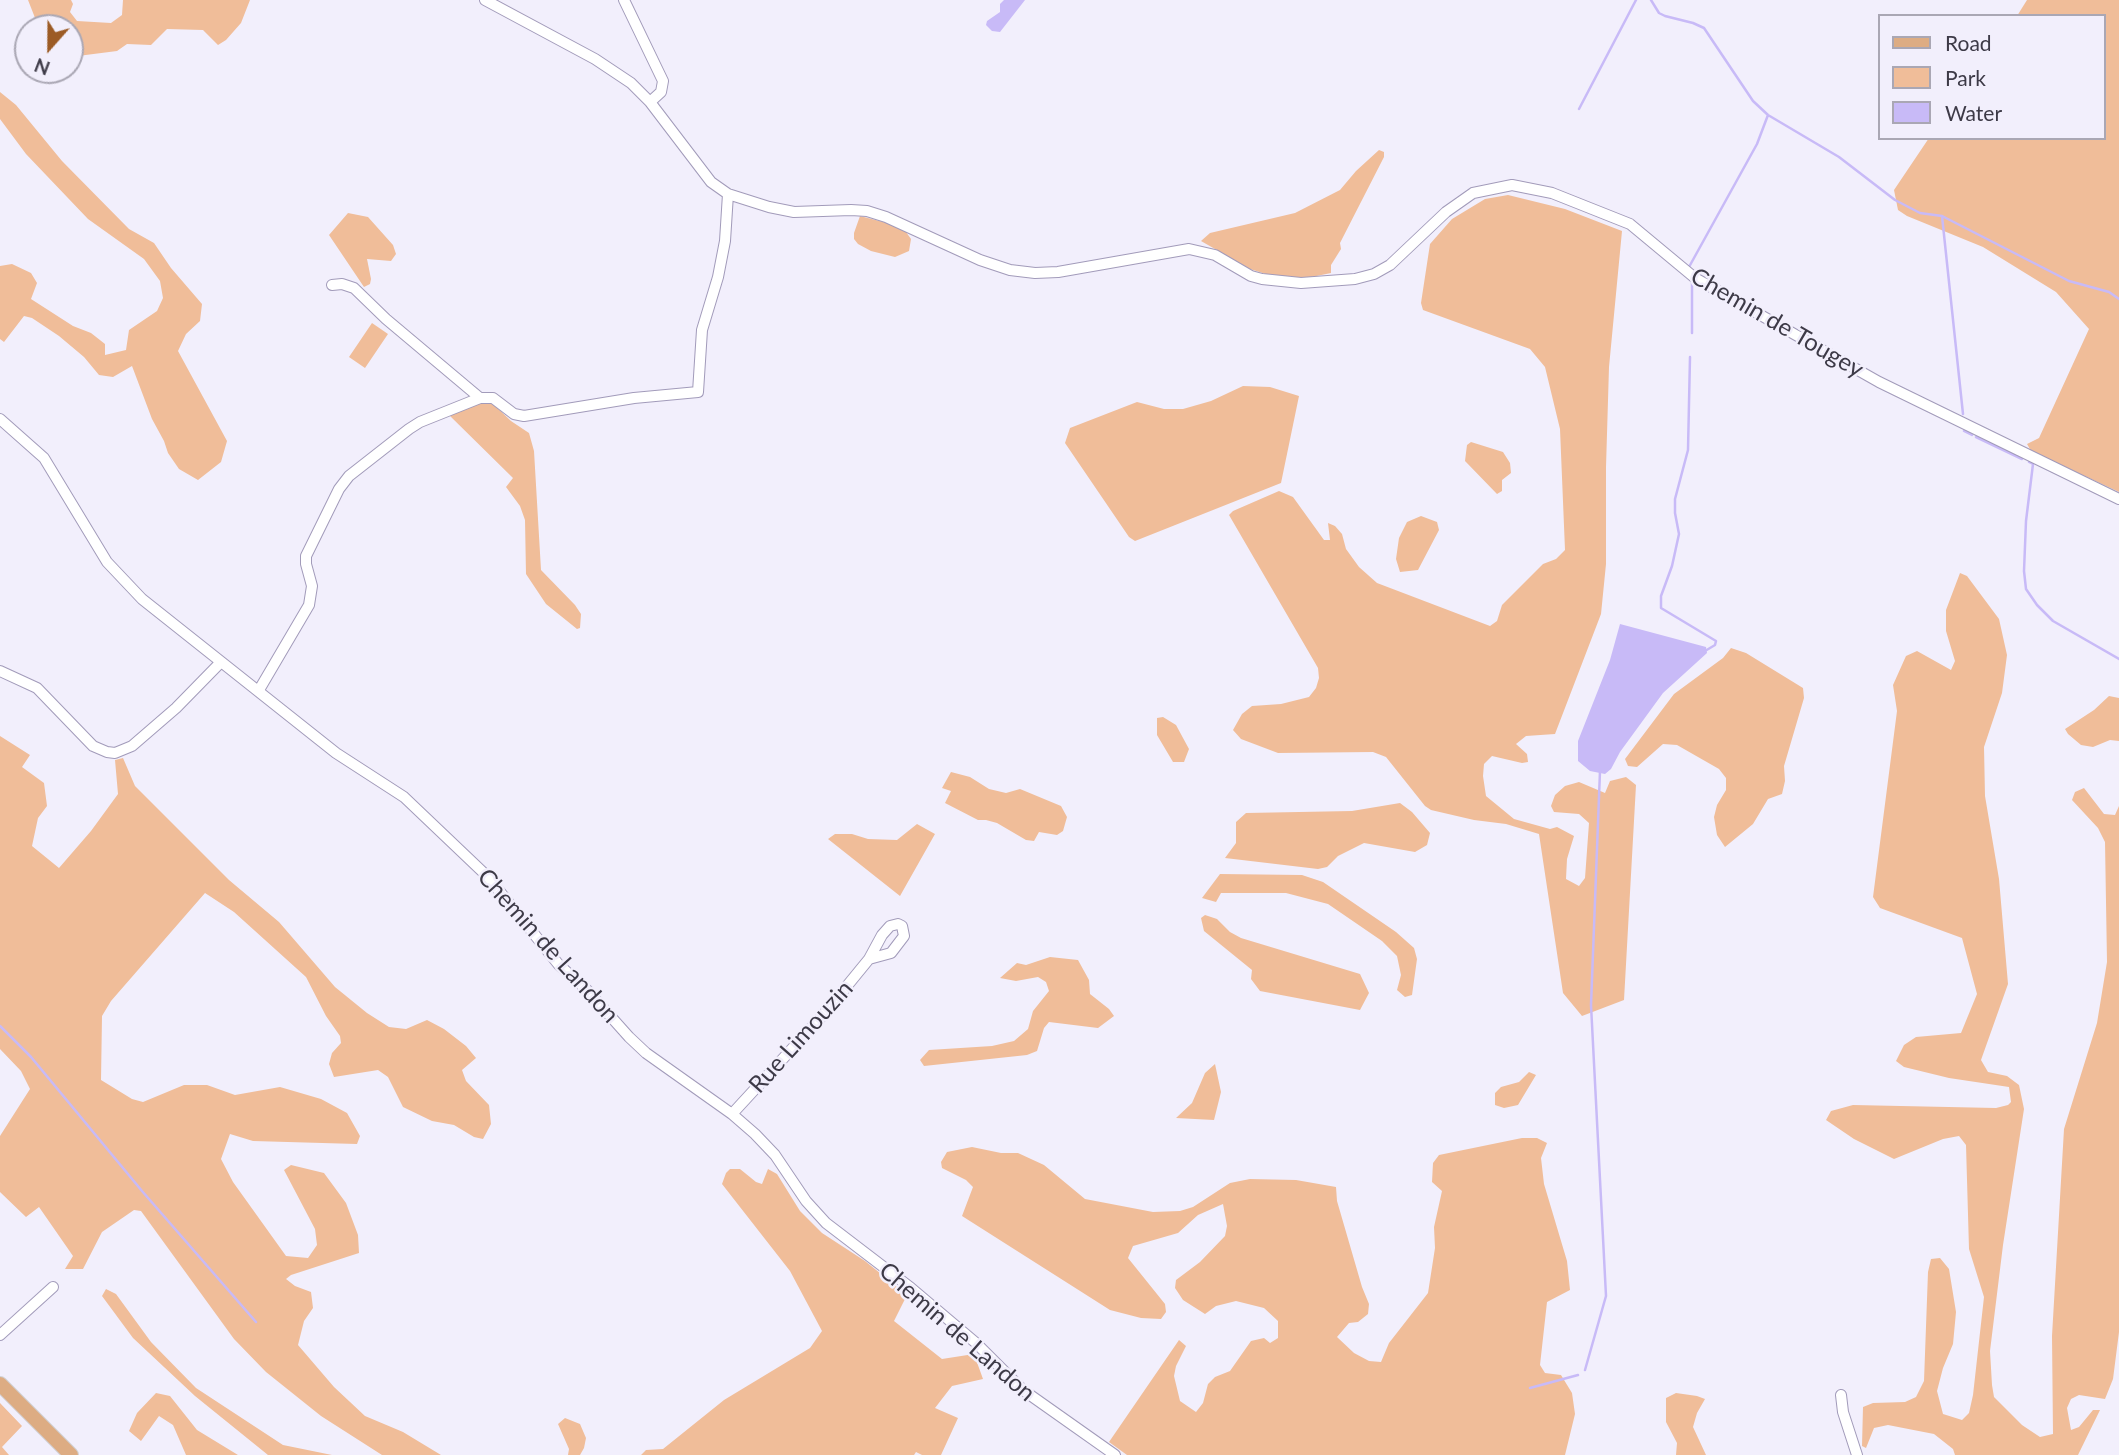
<!DOCTYPE html>
<style>
body{margin:0}
#map{position:relative;width:2119px;height:1455px;overflow:hidden;background:#f2effc;font-family:Lato,sans-serif}
canvas{display:block}
.legend{position:absolute;left:1878px;top:14px;width:228px;height:126px;box-sizing:border-box;background:#f2effc;border:2px solid #aaa7b4;margin:0;padding:9px 12px;list-style:none;font-size:21px;color:#3d3a47}
.legend li{display:flex;align-items:center;gap:14px;height:35px}
.legend b{width:35px;border:2px solid #aaa7b4}
.north{position:absolute;left:14px;top:14px;width:70px;height:70px;box-sizing:border-box;background:#f2effc;border:2px solid #aaa7b4;border-radius:50%;rotate:201deg;font-size:19px;font-weight:700;line-height:28px;text-align:center;color:#3d3a47}
.north::after{content:'';display:block;margin:auto;width:24px;height:32px;background:#9c5b25;clip-path:polygon(50% 0,100% 100%,50% 72%,0 100%)}
</style>
<div id="map">
<canvas width="2119" height="1455"></canvas>
<ul class="legend">
<li><b style="height:9px;background:#ddac83"></b>Road</li>
<li><b style="height:19px;background:#f0bd99"></b>Park</li>
<li><b style="height:19px;background:#c8baf7"></b>Water</li>
</ul>
<div class="north">N</div>
</div>
<script>
const context = document.querySelector('canvas').getContext('2d');
context.lineJoin = 'round';
function fillPath(path, color) { context.fillStyle = color; context.fill(path, 'evenodd'); }
const shape = rows => new Path2D(rows.map(r => 'M' + r).join(''));
function trace(path, color, width, dash) { context.strokeStyle = color; context.lineWidth = width; context.lineCap = dash ? 'butt' : 'round'; context.setLineDash(dash || []); context.stroke(path); }
function drawText(font, color, halo, rows, align = 'center') {
  context.font = font + ' Lato,sans-serif'; context.lineWidth = 5; context.setLineDash([]); context.textBaseline = 'middle'; context.strokeStyle = halo; context.fillStyle = color; for (const [text, x, y, turn = 0] of rows) {
    context.save(); context.translate(x, y); context.rotate((+turn || 0) * Math.PI / 180); context.textAlign = isNaN(turn) ? turn : align; if (halo) context.strokeText(text, 0, 0); context.fillText(text, 0, 0); context.restore();
  }
}
const green = shape([
 [28,0,71,0,73,4,70,12,77,21,111,23,122,15,123,0,250,0,241,23,226,40,218,45,203,30,167,29,151,45,127,44,117,51,70,57,70,28,39,28],
 [2027,0,2119,0,2119,492,2031,451,2027,444,2039,438,2089,329,2056,292,1983,247,1907,216,1898,210,1894,190,1929,138,2103,138,2103,16,2017,16],
 [0,92,16,105,62,161,129,229,154,243,171,268,202,304,200,321,186,334,178,351,227,441,221,462,198,480,179,469,168,453,164,441,152,419,132,366,113,377,99,375,84,357,59,336,32,318,24,316,4,342,0,339,0,266,12,264,31,273,37,283,31,299,73,326,91,333,105,344,105,355,126,350,129,330,157,311,163,298,160,281,144,259,88,219,26,154,0,119],
 [1379,150,1384,152,1384,157,1340,243,1341,249,1331,265,1331,273,1302,279,1269,275,1250,269,1201,241,1210,233,1295,213,1340,190,1356,171],
 [1508,195,1565,209,1622,231,1609,367,1606,467,1606,564,1601,614,1555,734,1526,736,1516,744,1527,754,1528,762,1522,763,1492,756,1484,764,1483,776,1486,796,1514,819,1550,829,1557,827,1574,836,1567,859,1566,879,1579,886,1585,878,1589,823,1579,814,1554,812,1551,806,1555,795,1565,786,1579,782,1605,793,1610,781,1626,777,1636,785,1624,1000,1582,1016,1563,993,1539,834,1506,824,1474,820,1431,810,1425,806,1386,757,1373,752,1278,753,1241,739,1233,730,1242,714,1252,706,1281,704,1309,697,1316,688,1319,678,1318,668,1229,515,1233,511,1279,491,1293,497,1324,540,1330,540,1328,523,1335,526,1342,534,1346,549,1359,567,1377,583,1490,626,1497,621,1502,605,1543,564,1556,559,1565,550,1560,429,1545,367,1530,349,1423,310,1421,303,1430,244,1452,219,1485,199],
 [348,213,368,217,393,245,396,254,391,261,367,259,371,279,370,284,364,287,329,235],
 [860,216,887,223,906,232,911,239,909,251,895,257,871,251,858,244,854,239,854,233],
 [372,323,388,334,365,368,349,357],
 [1243,386,1270,387,1299,396,1281,483,1135,541,1129,537,1065,443,1070,428,1137,402,1164,409,1183,409,1211,401],
 [489,400,511,421,529,433,534,451,541,570,575,605,581,614,580,628,577,629,546,604,526,574,525,520,520,506,506,487,513,478,449,415,478,402],
 [1471,442,1503,452,1510,463,1511,473,1502,480,1502,491,1497,494,1465,461,1467,445],
 [1421,516,1437,522,1439,530,1418,570,1400,572,1396,559,1399,538,1407,522],
 [1960,573,1967,576,1999,619,2007,655,2002,693,1984,747,1985,796,1999,879,2008,984,1981,1060,1988,1072,2007,1076,2019,1085,2024,1109,2003,1245,1990,1351,1992,1385,1994,1397,2022,1425,2040,1437,2053,1434,2052,1336,2064,1129,2097,1023,2107,962,2105,842,2098,828,2072,800,2075,792,2084,788,2104,814,2115,815,2119,806,2119,1332,2113,1379,2105,1399,2079,1395,2071,1399,2067,1408,2071,1430,2079,1427,2093,1410,2100,1410,2078,1455,1955,1455,1953,1449,1934,1434,1888,1425,1874,1428,1866,1448,1862,1446,1863,1407,1873,1403,1905,1402,1916,1397,1924,1381,1928,1272,1931,1259,1940,1258,1949,1269,1956,1312,1953,1344,1943,1368,1937,1391,1943,1414,1962,1420,1969,1413,1973,1395,1984,1297,1969,1249,1966,1145,1959,1136,1943,1139,1894,1159,1854,1139,1826,1120,1831,1111,1853,1105,1996,1108,2008,1105,2011,1102,2009,1087,1949,1078,1904,1067,1896,1061,1904,1045,1916,1037,1961,1033,1977,994,1962,938,1880,908,1873,897,1897,711,1893,685,1906,656,1917,651,1951,670,1955,661,1946,631,1946,610],
 [1731,648,1746,653,1803,688,1804,698,1784,766,1785,781,1782,794,1768,799,1753,824,1725,847,1717,835,1714,817,1717,805,1726,790,1726,778,1719,769,1677,745,1663,744,1637,767,1628,766,1625,759,1674,694,1723,658],
 [2109,696,2119,698,2119,741,2110,740,2093,747,2081,745,2068,734,2065,729,2094,710],
 [1163,717,1176,725,1189,749,1184,762,1173,762,1157,735,1157,718],
 [0,736,30,755,22,767,44,783,47,806,38,818,32,846,59,868,91,831,118,794,115,760,123,758,135,786,229,880,279,922,335,987,367,1013,389,1027,406,1029,427,1020,444,1029,466,1046,476,1058,462,1070,466,1081,489,1105,491,1124,483,1139,474,1137,454,1125,432,1121,403,1107,388,1077,378,1070,334,1077,329,1064,332,1053,341,1043,340,1036,326,1016,306,977,234,912,205,893,111,1001,102,1016,101,1080,132,1099,143,1102,184,1085,207,1085,235,1095,280,1087,321,1099,347,1113,360,1136,357,1144,253,1141,230,1134,221,1159,233,1182,286,1256,308,1258,317,1245,315,1229,284,1170,291,1165,324,1173,346,1203,358,1235,359,1253,291,1275,286,1279,295,1286,311,1292,313,1308,304,1321,298,1345,334,1387,365,1416,403,1432,441,1455,382,1455,321,1416,266,1372,234,1339,141,1211,134,1210,102,1232,83,1269,65,1269,73,1256,39,1207,26,1217,0,1192,0,1136,30,1089,21,1071,0,1049],
 [951,772,970,777,989,789,1006,793,1020,789,1061,806,1067,817,1063,831,1057,835,1039,832,1034,841,1026,840,997,823,986,820,978,820,945,803,951,791,942,788],
 [1400,803,1412,812,1430,833,1427,845,1415,852,1364,843,1338,856,1327,867,1318,869,1225,858,1236,843,1236,822,1246,813,1352,811],
 [917,824,935,834,900,896,828,839,835,834,852,834,868,839,897,840],
 [1220,874,1302,875,1323,882,1396,932,1414,948,1417,959,1412,995,1405,997,1397,990,1401,975,1397,956,1382,941,1328,904,1286,893,1221,893,1216,902,1202,898],
 [1205,915,1217,919,1230,932,1241,938,1360,974,1369,993,1360,1010,1260,991,1251,979,1252,970,1204,931,1201,918],
 [1050,957,1078,960,1089,980,1090,994,1109,1009,1114,1016,1098,1028,1049,1022,1044,1028,1037,1051,1027,1055,924,1066,920,1060,929,1050,992,1046,1014,1041,1028,1029,1033,1011,1049,991,1046,982,1038,977,1016,981,1000,978,1017,963,1026,965],
 [1215,1064,1221,1092,1214,1120,1176,1118,1192,1103,1205,1073],
 [1529,1072,1536,1075,1518,1105,1504,1108,1495,1105,1495,1093,1501,1087,1519,1082],
 [1522,1138,1537,1138,1547,1143,1541,1158,1544,1184,1567,1261,1570,1290,1547,1302,1540,1365,1545,1373,1561,1375,1572,1393,1575,1414,1565,1455,1127,1455,1109,1442,1179,1340,1186,1346,1176,1366,1174,1376,1180,1401,1196,1412,1203,1403,1208,1384,1215,1377,1230,1371,1251,1341,1264,1338,1270,1343,1278,1338,1278,1321,1264,1308,1236,1301,1216,1306,1205,1314,1183,1300,1175,1288,1176,1280,1200,1262,1225,1236,1227,1226,1223,1204,1198,1215,1178,1233,1133,1246,1128,1258,1165,1304,1166,1312,1161,1319,1141,1318,1110,1310,962,1216,973,1187,966,1180,942,1168,941,1162,947,1152,972,1147,1001,1153,1018,1153,1044,1165,1085,1199,1153,1212,1180,1211,1193,1207,1230,1183,1250,1179,1296,1180,1336,1187,1337,1201,1362,1287,1369,1304,1368,1314,1358,1322,1349,1323,1337,1337,1354,1353,1369,1361,1381,1362,1389,1343,1428,1293,1435,1248,1434,1227,1442,1191,1432,1182,1433,1163,1439,1155],
 [730,1169,740,1169,756,1182,762,1184,768,1169,777,1174,800,1211,822,1233,865,1261,907,1295,894,1321,942,1359,974,1354,983,1379,952,1386,935,1408,958,1418,941,1455,922,1455,916,1452,914,1455,641,1455,646,1450,663,1449,724,1400,810,1348,822,1331,790,1271,722,1184,726,1173],
 [106,1289,116,1294,151,1342,196,1388,283,1445,332,1455,268,1455,195,1396,133,1338,102,1296],
 [156,1393,170,1396,197,1430,238,1455,186,1455,173,1425,159,1416,141,1441,129,1431,137,1413],
 [1676,1393,1697,1396,1705,1399,1697,1413,1693,1427,1706,1455,1676,1455,1677,1443,1666,1422,1666,1398],
 [0,1403,22,1426,2,1447,9,1455,0,1455],
 [565,1418,580,1424,586,1438,584,1448,580,1455,568,1455,569,1449,558,1424]
]);
const water = shape([
 [1004,0,1025,0,1000,32,992,31,986,25,987,21,1000,12,1000,4],
 [1620,624,1706,647,1707,653,1663,693,1620,752,1611,769,1605,774,1590,771,1578,761,1578,741,1610,660]
]);
const stream = shape([
 [1651,0,1659,13,1665,16,1693,23,1704,28,1753,101,1768,115,1839,157,1895,200,1920,213,1942,216,2069,281,2109,292,2119,299],
 [1579,109,1636,0],
 [1942,216,1963,414],
 [1689,267,1757,144,1768,115],
 [1692,280,1692,333],
 [1690,357,1688,450,1675,499,1675,513,1679,534,1672,566,1661,596,1661,608,1716,641,1715,645,1705,651],
 [1964,431,1972,435],
 [1976,437,2022,459],
 [2029,462,2033,464,2026,521,2024,571,2026,589,2037,605,2053,621,2119,659],
 [0,1026,31,1057,142,1191,256,1322],
 [1585,1370,1606,1296,1591,1005,1600,771],
 [1530,1388,1578,1375]
]);
const minor = shape([
 [485,0,595,59,631,83,650,102,711,182,728,194,769,207,794,212,851,210,867,211,886,217,980,260,1010,270,1035,273,1058,272,1189,249,1215,255,1251,276,1262,279,1301,283,1355,279,1374,274,1390,265,1446,212,1473,193,1512,185,1552,193,1630,224,1695,278,1879,382,2119,499],
 [624,0,663,81,661,92,650,102],
 [332,285,342,284,354,288,386,319,480,398],
 [0,419,44,458,107,562,142,599,336,753,404,797,488,877,559,965,587,990,629,1037,646,1053,732,1114,755,1134,775,1155,806,1201,826,1223,911,1288,976,1343,1023,1390,1115,1455],
 [0,671,37,688,93,746,107,752,115,753,132,746,176,708,221,662],
 [259,690,309,605,312,586,306,564,306,556,339,489,349,476,409,429,420,422,480,398,493,398,514,414,524,416,634,398,698,392,702,330,718,277,725,241,728,194],
 [732,1114,824,1014,869,959,891,953,904,936,902,926,898,924,890,926,882,935,869,959],
 [0,1335,53,1287],
 [1841,1395,1843,1412,1857,1455]
]);
const major = shape([
 [0,1384,71,1455]
]);
const streetNames = [
 ["Chemin de Tougey",1777,323,30],
 ["Chemin de Landon",548,946,48],
 ["Rue Limouzin",801,1037,-48],
 ["Chemin de Landon",957,1332,41]
];
fillPath(green, '#f0bd99');
fillPath(water, '#c8baf7');
trace(stream, '#c8baf7', 2.5);
trace(minor, '#a29bba', 12);
trace(major, '#d0d0d3', 16);
trace(minor, '#fff', 10);
trace(major, '#ddac83', 14);
drawText('24px', '#3d3a47', '#f2effc', streetNames);
</script>
